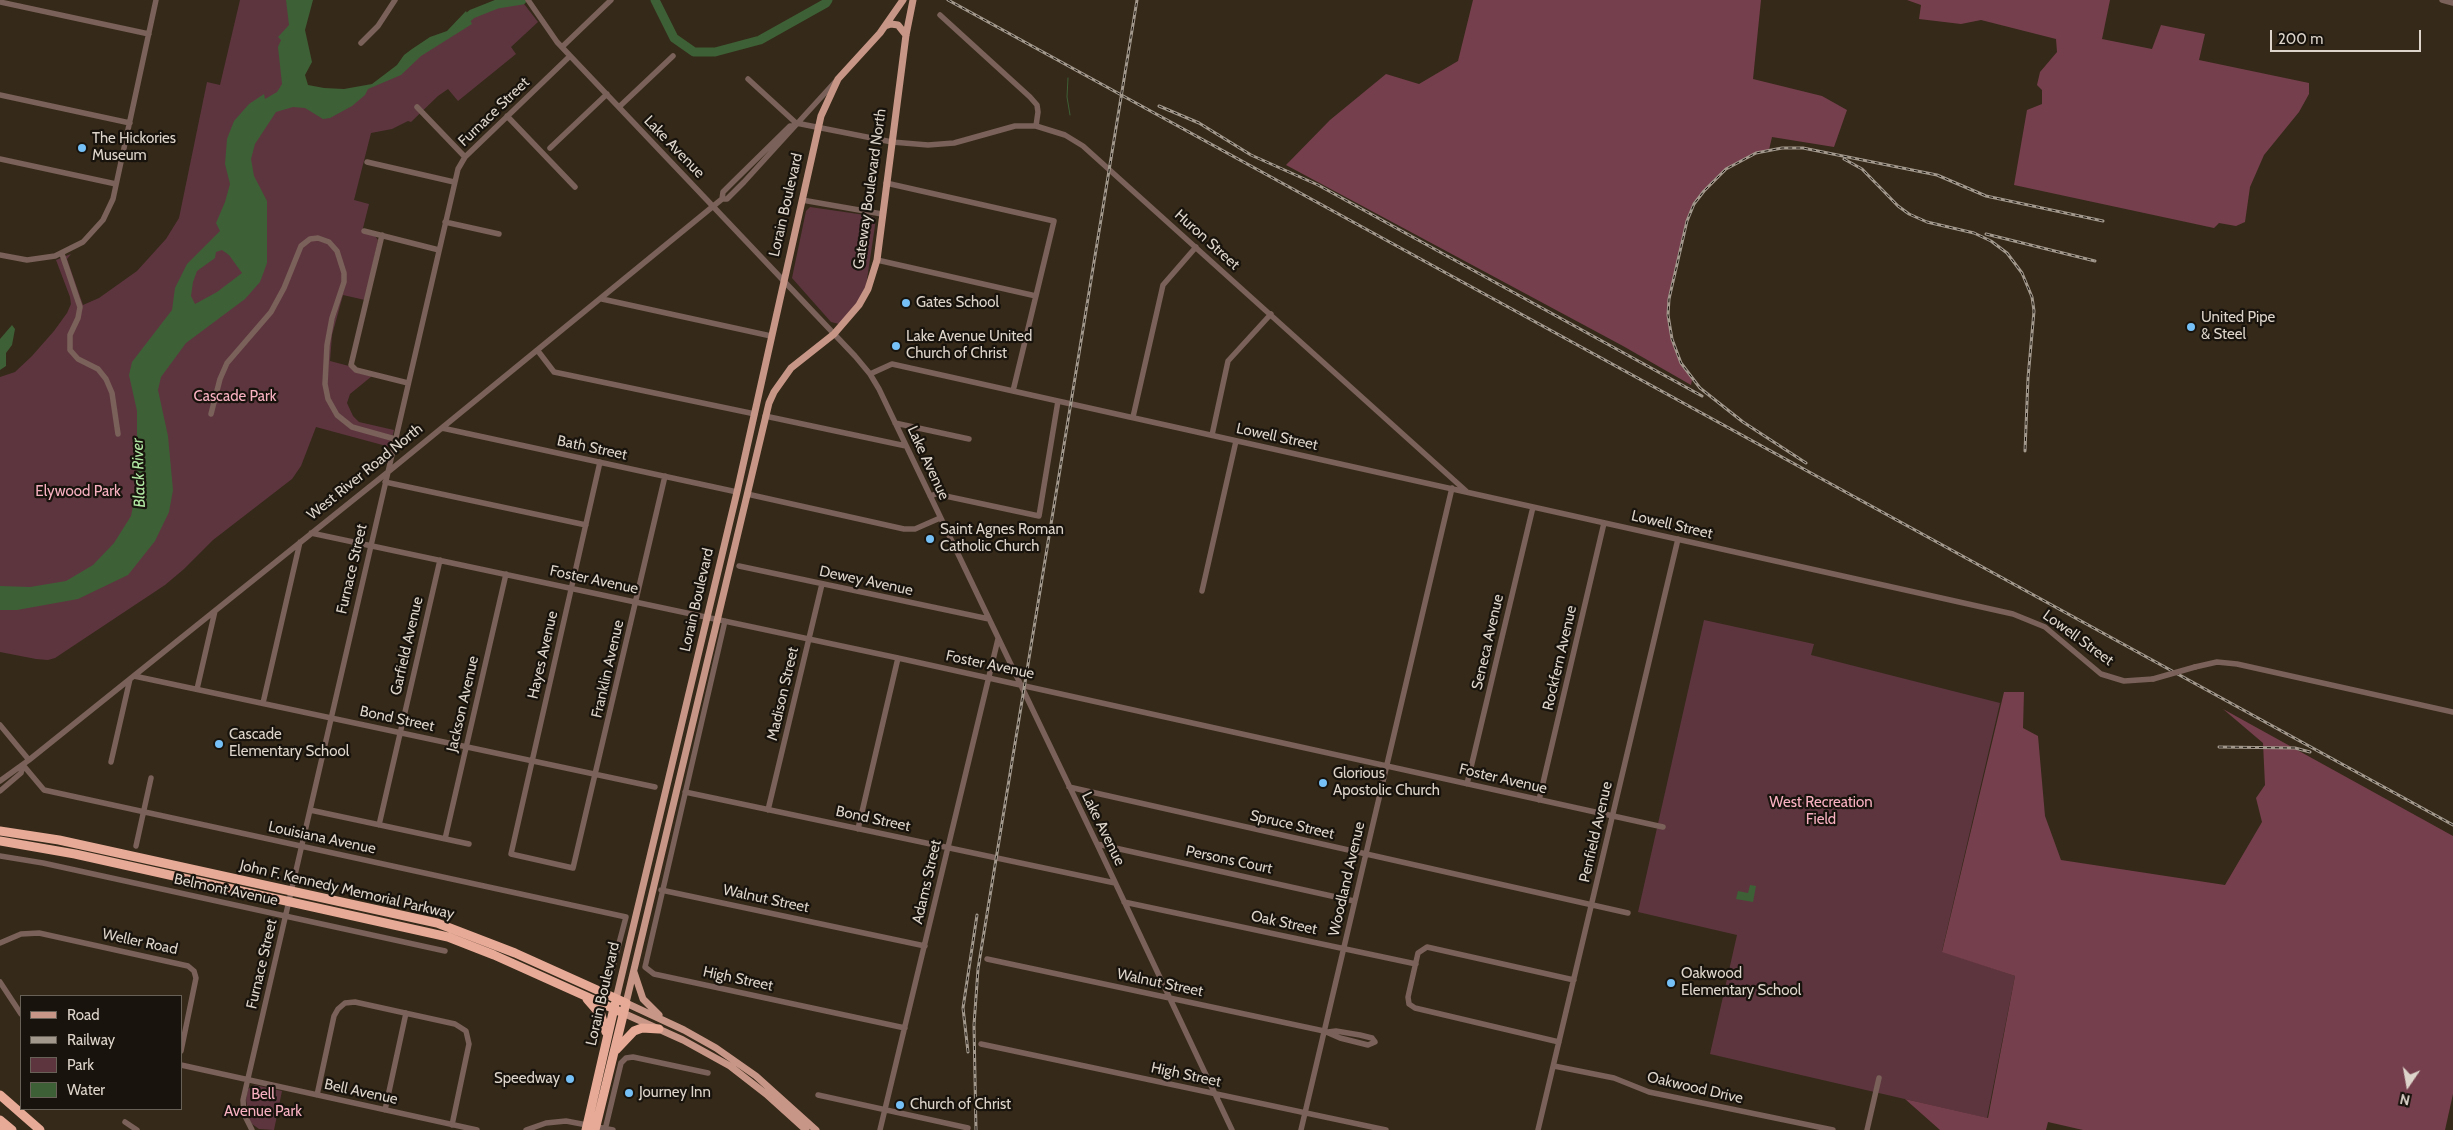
<!DOCTYPE html>
<style>
body{margin:0}
#map{position:relative;width:2453px;height:1130px;overflow:hidden;background:#352919;font-family:Cabin,sans-serif}
canvas{display:block}
.legend{position:absolute;left:20px;top:995px;width:162px;height:115px;box-sizing:border-box;background:#18130c;border:1px solid #676158;margin:0;padding:6px 9px;list-style:none;font-size:15px;color:#ddd5cb}
.legend li{display:flex;align-items:center;gap:10px;height:25px}
.legend b{width:25px;border:1px solid #676158}
.north{position:absolute;left:2383px;top:1060px;width:50px;height:50px;-webkit-text-stroke:4px #18130c;paint-order:stroke;rotate:192deg;font-size:14px;font-weight:700;line-height:20px;text-align:center;color:#ddd5cb}
.north::after{content:'';display:block;margin:auto;width:18px;height:22px;background:#ddd5cb;clip-path:polygon(50% 0,100% 100%,50% 72%,0 100%)}
.scale{position:absolute;left:2270px;top:30px;width:151px;height:22px;box-sizing:border-box;border:2px solid #ddd5cb;border-top:0;padding-left:6px;font-size:15px;line-height:18px;white-space:nowrap;color:#ddd5cb;-webkit-text-stroke:4px #18130c;paint-order:stroke}
</style>
<div id="map">
<canvas width="2453" height="1130"></canvas>
<ul class="legend">
<li><b style="height:6px;background:#c89686"></b>Road</li>
<li><b style="height:6px;background:#a2988c"></b>Railway</li>
<li><b style="height:14px;background:#5d353f"></b>Park</li>
<li><b style="height:14px;background:#3e6036"></b>Water</li>
</ul>
<div class="north">N</div>
<div class="scale">200 m</div>
</div>
<script>
const context = document.querySelector('canvas').getContext('2d');
context.lineJoin = 'round';
function fillPath(path, color) { context.fillStyle = color; context.fill(path, 'evenodd'); }
const shape = rows => new Path2D(rows.map(r => 'M' + r).join(''));
function trace(path, color, width, dash) { context.strokeStyle = color; context.lineWidth = width; context.lineCap = dash ? 'butt' : 'round'; context.setLineDash(dash || []); context.stroke(path); }
function drawText(font, color, halo, rows, align = 'center') {
  context.font = font + ' Cabin,sans-serif'; context.lineWidth = 4.5; context.setLineDash([]); context.textBaseline = 'middle'; context.strokeStyle = halo; context.fillStyle = color; for (const [text, x, y, turn = 0] of rows) {
    context.save(); context.translate(x, y); context.rotate((+turn || 0) * Math.PI / 180); context.textAlign = isNaN(turn) ? turn : align; if (halo) context.strokeText(text, 0, 0); context.fillText(text, 0, 0); context.restore();
  }
}
const green = shape([
 [240,0,304,0,293,93,346,98,399,70,472,14,497,4,521,0,538,22,511,47,516,54,458,101,448,89,438,96,411,122,408,121,392,129,371,133,354,200,369,204,362,232,375,236,378,240,365,300,343,295,332,335,330,361,349,366,355,372,372,376,350,394,347,403,353,416,359,422,394,430,390,447,316,427,301,466,292,479,213,540,184,569,165,585,55,658,48,660,36,659,0,652,0,377,15,372,32,356,54,331,67,313,71,304,70,297,56,260,71,254,67,259,83,305,99,298,137,271,166,239,179,218,207,82,220,85],
 [810,207,872,216,876,219,866,286,857,304,839,324,831,322,792,278,806,211],
 [1704,620,1814,644,1811,655,2000,703,1942,951,2015,976,1987,1118,1710,1054,1737,935,1638,912],
 [255,1085,282,1091,274,1130,259,1129,252,1124,249,1119,246,1099,248,1089]
]);
const forest = shape([
 [1473,0,1761,0,1753,79,1822,96,1847,110,1834,147,1772,137,1769,150,1747,157,1726,169,1714,179,1694,204,1681,243,1669,299,1668,315,1672,339,1681,363,1692,380,1691,385,1623,346,1286,165,1330,120,1386,74,1419,84,1458,61],
 [1907,0,2110,0,2102,39,2152,49,2161,25,2205,34,2199,60,2309,83,2309,94,2299,112,2264,155,2250,187,2245,222,2236,226,2219,223,2214,228,2014,185,2027,110,2042,104,2042,90,2037,85,2040,72,2057,52,2056,39,1981,20,1961,24,1919,19,1921,5],
 [2004,692,2024,692,2023,728,2038,736,2045,816,2061,860,2225,885,2262,822,2256,798,2265,785,2263,743,2223,709,2453,836,2453,1094,2445,1130,2083,1130,2048,1122,2046,1130,1940,1130,1905,1099,1988,1118,2015,976,1942,952]
]);
const water = shape([
 [286,0,313,0,305,30,312,62,305,75,308,85,324,88,344,89,372,84,397,65,404,55,412,49,430,37,447,31,466,11,472,24,421,56,401,75,368,89,365,95,352,106,330,118,323,119,305,108,293,107,276,112,255,144,251,159,254,176,267,201,267,263,260,282,245,299,186,343,161,377,158,390,168,436,173,490,169,512,155,541,128,575,78,599,17,610,0,610,0,586,30,587,66,581,93,565,114,543,131,516,136,491,137,445,137,411,129,375,132,362,172,310,175,288,187,264,220,231,216,223,225,202,230,184,225,164,227,139,234,121,249,104,264,94,265,99,277,92,282,84,278,47,281,40,278,37,289,25],
 [222,250,229,255,242,273,217,292,195,304,191,296,193,282,197,271,215,258,216,252],
 [12,325,15,329,12,345,6,353,6,366,0,370,0,339],
 [1750,885,1756,886,1753,902,1736,899,1738,891,1748,893]
]);
const stream = shape([
 [1068,78,1067,97,1070,115]
]);
const river = shape([
 [655,0,674,38,694,52,715,52,760,40,826,3,828,0],
 [460,24,472,14,497,4,522,0]
]);
const minor = shape([
 [528,0,557,42,855,356,870,374,879,389,1097,844,1232,1130],
 [2442,0,2453,3],
 [0,2,149,34],
 [940,15,1030,97,1037,105,1038,112,1036,126,1065,135,1083,146,1466,491],
 [361,43,378,26,395,0],
 [562,47,611,0],
 [748,79,796,123],
 [0,95,130,123],
 [417,107,465,157],
 [619,107,673,56],
 [507,116,575,187],
 [796,123,892,142,928,145,954,143,1015,126,1036,126],
 [793,126,790,126,733,182,723,192,722,199,727,199,744,182,835,82],
 [550,148,607,94],
 [0,159,116,184],
 [367,162,454,182],
 [886,183,1054,221,1013,391],
 [802,200,882,214],
 [445,222,499,234],
 [364,231,439,250],
 [382,235,351,365,356,370,408,383],
 [62,254,80,307,78,318,70,335,70,350,78,359,98,369,106,379,112,393,118,434],
 [0,255,27,260,55,256,83,242,103,220,113,199,156,0],
 [877,260,1036,296],
 [602,299,771,336],
 [538,351,554,372,755,414],
 [870,374,892,364,2013,614,2045,627,2101,674,2124,681,2153,679],
 [211,414,220,379,227,363,271,312,284,288,301,246,310,239,318,238,329,242,337,251,344,273,344,282,332,318,327,345,325,384,328,399,337,415,352,427,395,439],
 [765,416,906,446],
 [1133,417,1163,285,1196,247],
 [895,423,969,439],
 [442,428,737,492],
 [1212,435,1228,361,1271,314],
 [600,462,511,854,573,868,665,476],
 [385,482,586,525],
 [747,494,904,529,915,529,940,518],
 [930,496,936,494,1039,516,1058,401],
 [311,533,898,658,1663,827],
 [739,566,989,619],
 [1202,591,1236,441],
 [725,621,645,967,654,974,905,1028],
 [2195,667,2217,662,2237,664,2453,712],
 [134,676,655,787],
 [197,689,215,611],
 [263,703,300,542],
 [0,725,29,760],
 [111,762,130,679],
 [23,765,44,790,626,917,612,970],
 [0,781,29,760,388,472,722,199],
 [1467,784,1533,507],
 [1069,787,1628,913],
 [0,791,21,773,23,765],
 [685,792,1115,883],
 [1539,800,1604,523],
 [310,810,469,844],
 [768,810,822,584],
 [379,825,440,560],
 [858,829,898,658],
 [445,839,506,574],
 [1097,844,1354,901],
 [136,846,151,778],
 [0,856,43,863,445,951],
 [661,890,925,946],
 [1124,902,1416,964],
 [0,943,21,934,39,933,188,966,194,971,196,978,181,1051],
 [987,959,1324,1031,1340,1038,1368,1045,1375,1042,1372,1038,1360,1035,1336,1031,1328,1032],
 [0,982,21,1014],
 [1559,1042,1415,1008,1409,1004,1408,997,1418,953,1427,947,1574,980],
 [981,1044,1386,1130],
 [181,1065,477,1130],
 [1554,1066,1614,1078,1649,1092,1833,1130],
 [317,1095,334,1016,338,1009,345,1003,355,1002,455,1024,466,1031,469,1044,452,1125],
 [818,1095,968,1128],
 [385,1110,406,1013],
 [125,1122,137,1130],
 [252,1130,244,1114,243,1100,458,169,465,157,570,56],
 [526,1130,546,1123,566,1121,613,1130],
 [605,1130,621,1063,626,1058,633,1057,708,1073],
 [880,1130,998,639],
 [1301,1130,1452,488],
 [1538,1130,1678,539],
 [1867,1130,1879,1078]
]);
const major = shape([
 [885,26,891,24,898,25,906,35],
 [634,972,643,999,659,1015],
 [616,999,737,492,821,116,838,79,880,33,903,0],
 [623,1013,683,1040,730,1066,766,1094,806,1130],
 [816,1130,756,1076,716,1048,684,1030,626,1003,769,403,774,392,791,368,834,334,859,305,868,289,877,260,906,35,913,0]
]);
const highway = shape([
 [0,831,59,840,437,923,515,953,626,1003,595,1130],
 [0,841,75,854,448,937,494,955,623,1013],
 [587,999,601,1015,606,1032],
 [616,1050,634,1031,642,1028,659,1029],
 [0,1095,40,1130],
 [0,1120,12,1130],
 [0,1129,1,1130],
 [586,1130,615,1004]
]);
const rail = shape([
 [948,0,2453,825],
 [1159,106,1199,123,1251,155,1318,185,1702,396],
 [1844,159,1862,169,1898,206,1909,214,1927,222,1974,233,1991,241,2007,253,2022,273,2032,297,2034,311,2028,378,2025,451],
 [1986,234,2095,261],
 [1806,463,1743,422,1700,388,1681,363,1672,339,1668,315,1669,299,1687,221,1694,204,1704,191,1726,169,1756,153,1782,148,1803,148,1937,175,1986,196,2103,221],
 [2219,747,2295,748,2310,752],
 [968,1052,963,1008,977,915],
 [976,1130,974,1025,978,969,1137,0]
]);
const minorBridge = shape([
 [2153,679,2195,667]
]);
const markers = [
 [82,148,5,"#75c0f6"],
 [906,303,5,"#75c0f6"],
 [2191,327,5,"#75c0f6"],
 [896,346,5,"#75c0f6"],
 [930,539,5,"#75c0f6"],
 [219,744,5,"#75c0f6"],
 [1323,783,5,"#75c0f6"],
 [1671,983,5,"#75c0f6"],
 [570,1079,5,"#75c0f6"],
 [629,1093,5,"#75c0f6"],
 [900,1105,5,"#75c0f6"]
];
const streetNames = [
 ["Furnace Street",494,112,-44],
 ["Lake Avenue",674,147,46],
 ["Gateway Boulevard North",870,189,-82],
 ["Lorain Boulevard",786,205,-77],
 ["Huron Street",1207,240,42],
 ["Lowell Street",1277,437,12],
 ["Bath Street",592,448,12],
 ["Lake Avenue",928,463,65],
 ["West River Road North",365,472,-39],
 ["Lowell Street",1672,525,13],
 ["Furnace Street",352,569,-77],
 ["Foster Avenue",594,580,12],
 ["Dewey Avenue",866,581,12],
 ["Lorain Boulevard",697,600,-77],
 ["Lowell Street",2078,638,36],
 ["Seneca Avenue",1488,642,-77],
 ["Garfield Avenue",407,646,-77],
 ["Hayes Avenue",543,655,-77],
 ["Rockfern Avenue",1560,658,-77],
 ["Foster Avenue",990,665,12],
 ["Franklin Avenue",608,669,-77],
 ["Madison Street",783,694,-77],
 ["Jackson Avenue",463,704,-77],
 ["Bond Street",397,719,12],
 ["Foster Avenue",1503,779,13],
 ["Bond Street",873,819,12],
 ["Spruce Street",1292,825,13],
 ["Lake Avenue",1103,829,64],
 ["Penfield Avenue",1596,832,-77],
 ["Louisiana Avenue",322,838,12],
 ["Persons Court",1229,860,12],
 ["Woodland Avenue",1347,879,-77],
 ["Adams Street",927,882,-77],
 ["Belmont Avenue",226,890,12],
 ["John F. Kennedy Memorial Parkway",347,890,13],
 ["Walnut Street",766,899,12],
 ["Oak Street",1284,923,12],
 ["Weller Road",140,942,12],
 ["Furnace Street",262,964,-77],
 ["High Street",738,979,12],
 ["Walnut Street",1160,983,12],
 ["Lorain Boulevard",603,994,-77],
 ["High Street",1186,1075,12],
 ["Oakwood Drive",1695,1088,13],
 ["Bell Avenue",361,1092,12]
];
const poiNames = [
 ["The Hickories",92,139],
 ["Museum",92,156],
 ["Gates School",916,303],
 ["United Pipe",2201,318],
 ["& Steel",2201,335],
 ["Lake Avenue United",906,337],
 ["Church of Christ",906,354],
 ["Saint Agnes Roman",940,530],
 ["Catholic Church",940,547],
 ["Cascade",229,735],
 ["Elementary School",229,752],
 ["Glorious",1333,774],
 ["Apostolic Church",1333,791],
 ["Oakwood",1681,974],
 ["Elementary School",1681,991],
 ["Speedway",560,1079,"right"],
 ["Journey Inn",639,1093],
 ["Church of Christ",910,1105]
];
const parkNames = [
 ["Cascade Park",235,397],
 ["Elywood Park",78,492],
 ["West Recreation",1821,803],
 ["Field",1821,820],
 ["Bell",263,1095],
 ["Avenue Park",263,1112]
];
const waterNames = [
 ["Black River",139,473,-92]
];
fillPath(green, '#5d353f');
fillPath(forest, '#753f4d');
fillPath(water, '#3e6036');
trace(stream, '#3e6036', 1);
trace(river, '#3e6036', 9);
trace(minor, '#7a6159', 5.5);
trace(major, '#c89686', 7);
trace(highway, '#e7aa97', 9);
trace(rail, '#a2988c', 3);
trace(rail, '#18130c', 1, [4]);
trace(minorBridge, '#7a6159', 5.5);
for (const [x, y, r, color] of markers) { const dot = new Path2D(); dot.arc(x, y, r, 0, 2 * Math.PI); context.fillStyle = color; context.fill(dot); trace(dot, '#18130c', 2); }
drawText('15px', '#ddd5cb', '#18130c', streetNames);
drawText('15px', '#ddd5cb', '#18130c', poiNames, 'left');
drawText('15px', '#f8b1c1', '#18130c', parkNames);
drawText('italic 16px', '#b0e7a3', '#18130c', waterNames);
</script>
